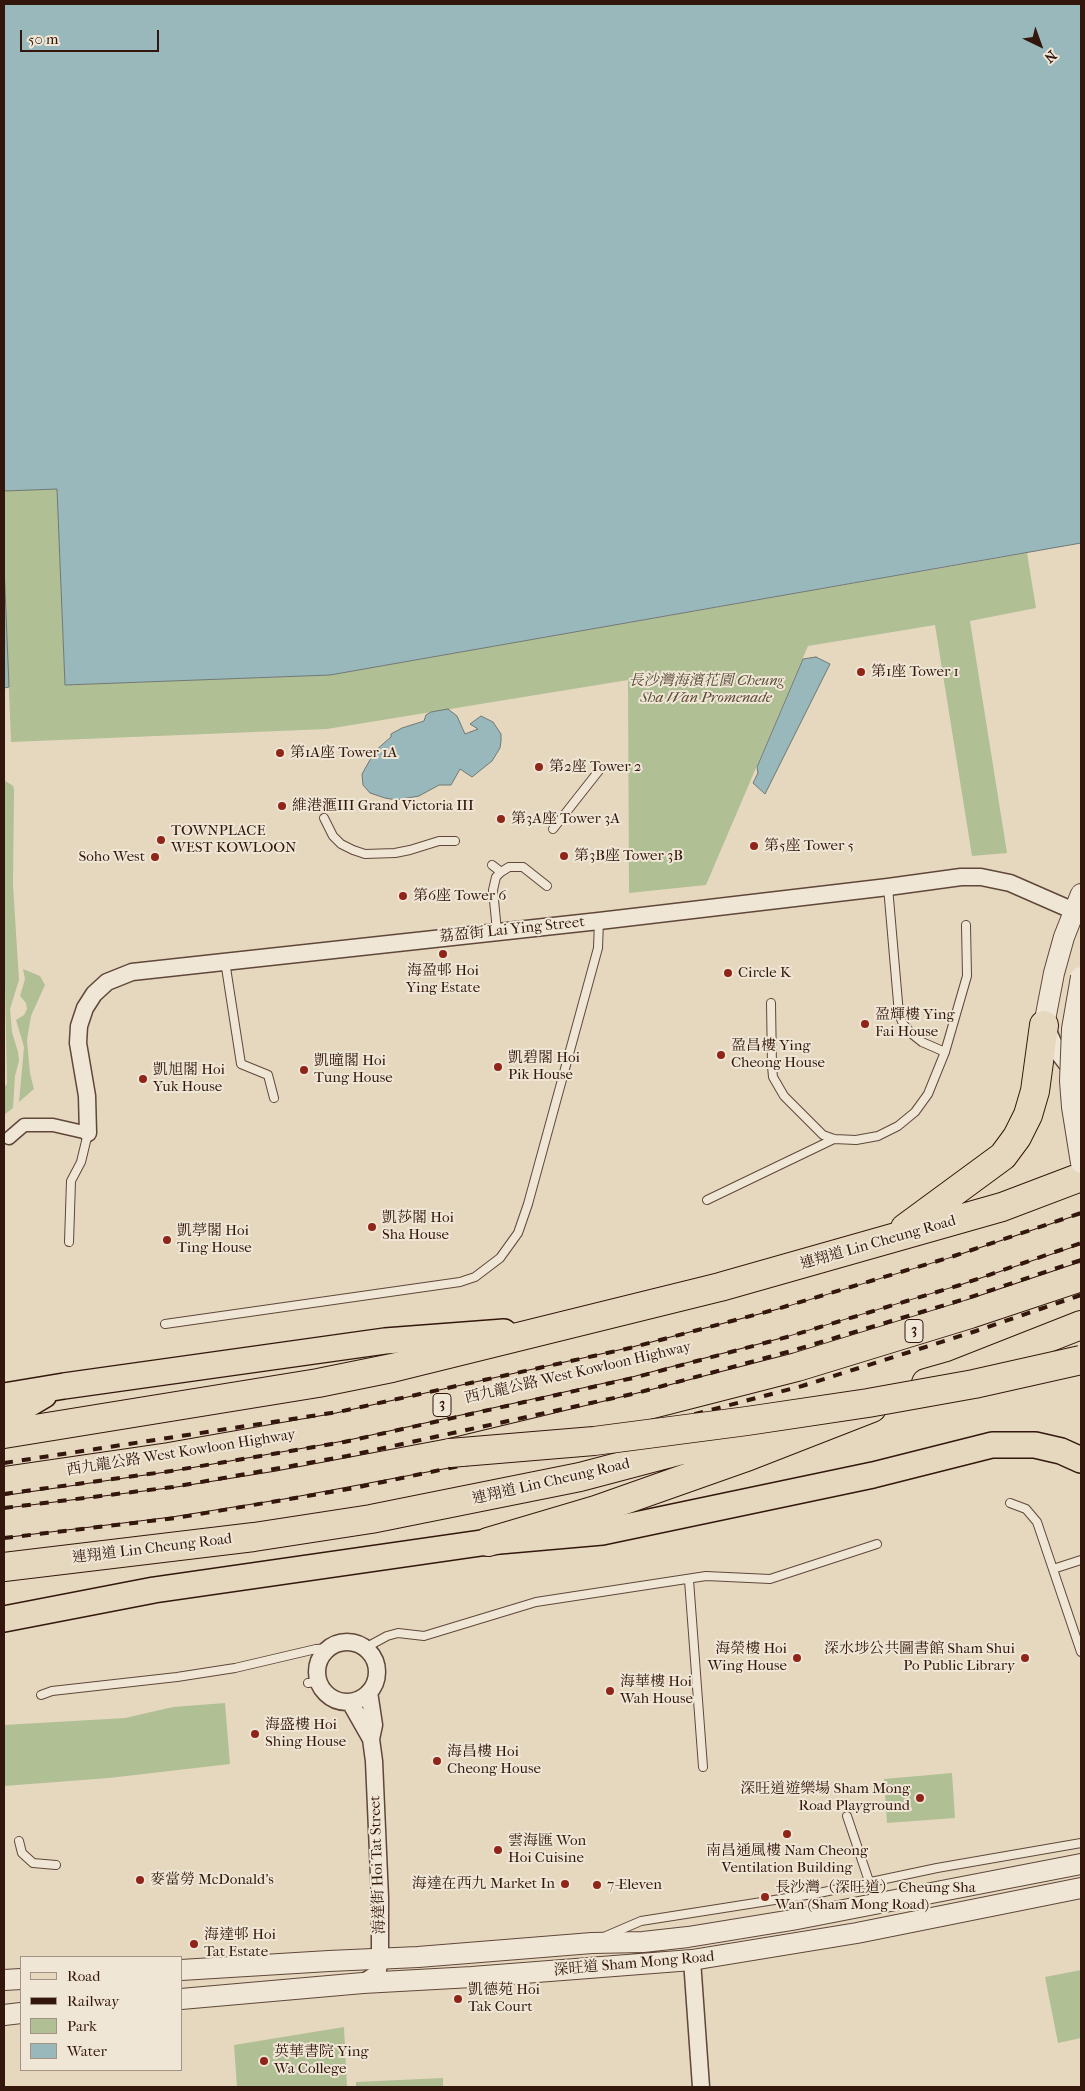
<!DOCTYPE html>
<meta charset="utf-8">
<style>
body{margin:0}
#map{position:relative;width:1085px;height:2091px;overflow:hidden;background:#e6d8bf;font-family:"IM FELL French Canon",serif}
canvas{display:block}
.frame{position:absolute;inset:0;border:5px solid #33170c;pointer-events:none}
.legend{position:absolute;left:20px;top:1956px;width:162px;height:115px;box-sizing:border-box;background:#efe6d5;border:1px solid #a49385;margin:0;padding:6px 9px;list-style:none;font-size:15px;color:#33170c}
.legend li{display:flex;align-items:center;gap:10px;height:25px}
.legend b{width:25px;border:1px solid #a49385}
.north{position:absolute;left:1015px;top:20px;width:50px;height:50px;-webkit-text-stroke:4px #efe6d5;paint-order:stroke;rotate:138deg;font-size:14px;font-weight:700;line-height:20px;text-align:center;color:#33170c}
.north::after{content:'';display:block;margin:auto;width:18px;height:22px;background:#33170c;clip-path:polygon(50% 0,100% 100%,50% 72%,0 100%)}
.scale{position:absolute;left:20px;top:30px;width:139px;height:22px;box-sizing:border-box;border:2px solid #33170c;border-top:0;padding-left:6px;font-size:15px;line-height:18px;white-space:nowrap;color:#33170c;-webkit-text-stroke:4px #efe6d5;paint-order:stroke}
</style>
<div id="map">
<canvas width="1085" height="2091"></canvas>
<div class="frame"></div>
<ul class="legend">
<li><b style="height:6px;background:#e6d8bf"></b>Road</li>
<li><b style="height:6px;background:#33170c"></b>Railway</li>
<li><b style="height:14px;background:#b1bf95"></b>Park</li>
<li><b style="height:14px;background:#99b8bb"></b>Water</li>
</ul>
<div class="north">N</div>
<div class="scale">50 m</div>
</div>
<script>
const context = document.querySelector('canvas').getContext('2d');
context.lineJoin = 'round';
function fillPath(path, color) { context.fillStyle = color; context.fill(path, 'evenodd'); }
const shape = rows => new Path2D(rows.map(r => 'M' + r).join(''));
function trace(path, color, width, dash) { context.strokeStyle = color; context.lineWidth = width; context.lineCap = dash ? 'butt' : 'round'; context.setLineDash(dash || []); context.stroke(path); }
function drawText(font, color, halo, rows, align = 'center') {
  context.font = font + ' "IM FELL French Canon","Noto Serif TC",serif'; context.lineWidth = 4; context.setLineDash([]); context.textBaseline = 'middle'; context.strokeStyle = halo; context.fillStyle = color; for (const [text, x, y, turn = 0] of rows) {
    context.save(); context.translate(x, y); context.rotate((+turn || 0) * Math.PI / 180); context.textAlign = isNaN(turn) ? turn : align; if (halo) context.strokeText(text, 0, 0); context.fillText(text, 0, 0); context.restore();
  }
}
const green = shape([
 [57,488,65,685,330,675,1027,553,1036,608,970,621,1007,853,972,856,935,625,808,646,706,885,629,893,628,680,327,729,11,742,4,564,4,491],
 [4,780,13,786,14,789,13,885,19,980,10,1009,12,1032,18,1052,19,1061,15,1076,13,1108,4,1115,4,1087,7,1084,4,936],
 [23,969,40,976,45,985,31,1016,27,1040,30,1073,34,1089,19,1102,24,1047,16,1020,24,1015,27,1009,26,1003,20,996,25,979],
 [225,1703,230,1764,109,1778,4,1786,4,1725,125,1718,173,1707],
 [952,1773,955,1818,887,1823,884,1779],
 [1081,1970,1081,2038,1058,2043,1045,1977],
 [344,2027,347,2087,237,2087,234,2045],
 [443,2078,443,2087,356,2087,356,2082]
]);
const water = shape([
 [4,4,1081,4,1081,543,330,675,65,685,57,489,4,491,4,4],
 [4,564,9,687,4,688,4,564],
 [816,657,830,664,765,794,753,783,758,773,757,767,803,659,816,657],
 [448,709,457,716,465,734,478,729,470,724,481,716,493,722,501,734,501,741,500,748,492,761,472,777,460,769,451,785,439,785,419,796,396,800,385,798,370,793,363,785,362,774,375,751,391,737,391,734,402,728,424,721,426,715,431,712,448,709]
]);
const service = shape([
 [324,818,333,836,341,844,353,850,365,854,395,853,410,850,439,841,455,841],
 [553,829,601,768],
 [492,865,501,872],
 [888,887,899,1014,903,1024,912,1034,922,1042,945,1052],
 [497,931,493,890,496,877,501,872,509,867,523,867,547,886],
 [225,961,241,1064,268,1075,274,1098],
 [771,1003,772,1066,773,1077,784,1096,823,1135,834,1139,856,1140,878,1136,898,1126,915,1112,928,1094,945,1052,967,976,966,925],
 [707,1200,834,1139],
 [69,1242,71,1181,81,1162,88,1133],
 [165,1324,460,1282,475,1277,500,1258,518,1233,528,1204,598,948,599,921],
 [1010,1503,1026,1509,1037,1522,1081,1652],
 [1053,1569,1081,1560],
 [689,1580,703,1767],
 [365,1648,387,1636,398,1633,424,1636,536,1602,706,1576,770,1579,877,1544],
 [308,1683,319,1682],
 [41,1695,52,1691,177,1677,235,1668,316,1649,330,1648],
 [847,1816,876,1902],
 [19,1841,22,1853,33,1863,56,1865],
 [606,1936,641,1921,819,1893,937,1868,1081,1843]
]);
const pedestrian = shape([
 [9,1138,24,1125,53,1125,88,1133]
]);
const minor = shape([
 [1046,1027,1057,1051,1067,1064,1075,1072,1081,1074],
 [88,1133,87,1096,78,1043,79,1026,85,1008,94,994,107,982,132,972,599,921,888,887,961,877,981,877,1010,883,1074,911],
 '317 1672a30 30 0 1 1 60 0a30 30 0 1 1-60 0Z',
 [350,1702,371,1739],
 [692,1960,701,2087],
 [363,1983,375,1975,378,1970,380,1958,380,1898,374,1761,371,1739,374,1725,369,1692]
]);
const tertiary = shape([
 [1044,1025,1054,973,1064,937,1081,894],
 [181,1970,329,1961,418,1957,592,1943,643,1942,688,1937,792,1920,1081,1864],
 [4,1980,21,1979],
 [181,1999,363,1983,472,1977,692,1960,857,1933,1081,1888],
 [4,2015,21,2013]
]);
const primary = shape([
 [4,1396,64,1386,385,1341,504,1332],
 [4,1421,12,1414,44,1395],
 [4,1619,154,1590,488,1542,602,1532,873,1475,992,1445,1035,1445,1061,1451,1081,1460]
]);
const trunk = shape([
 [905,1228,1003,1156,1017,1137,1028,1115,1035,1091,1044,1025],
 [926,1383,954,1375,1081,1325],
 [4,1434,318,1383,392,1368,720,1287,1002,1207,1081,1177],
 [488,1542,596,1510,749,1456,872,1408],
 [4,1567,254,1537,371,1519,580,1477,769,1427]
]);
const motorway = shape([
 [4,1481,169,1457,340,1427,632,1362,782,1323,956,1271,1081,1229],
 [4,1523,174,1502,280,1485,450,1453,641,1407,797,1367,970,1314,1081,1277]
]);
const rail = shape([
 [4,1463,338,1412,630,1348,777,1309,951,1257,1081,1213],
 [4,1494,171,1471,344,1442,633,1378,787,1337,960,1285,1081,1243],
 [4,1508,173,1487,347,1456,637,1393,791,1351,965,1299,1081,1260],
 [4,1538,176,1518,354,1488,646,1427,802,1386,976,1331,1081,1295]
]);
const tertiaryBridge = shape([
 [1081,977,1072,1029,1070,1081,1072,1107,1081,1163]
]);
const motorwayBridge = shape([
 [450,1453,594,1441,747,1421,868,1403,974,1384,1081,1360]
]);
const markers = [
 [861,672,5,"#8f2418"],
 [280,753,5,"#8f2418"],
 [539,767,5,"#8f2418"],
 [282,806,5,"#8f2418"],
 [501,819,5,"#8f2418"],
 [161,840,5,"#8f2418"],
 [754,846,5,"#8f2418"],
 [564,856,5,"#8f2418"],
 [155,857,5,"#8f2418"],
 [403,896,5,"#8f2418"],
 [443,954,5,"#8f2418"],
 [728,973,5,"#8f2418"],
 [865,1024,5,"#8f2418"],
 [721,1055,5,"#8f2418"],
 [498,1067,5,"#8f2418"],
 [304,1070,5,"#8f2418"],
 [143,1079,5,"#8f2418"],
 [372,1227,5,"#8f2418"],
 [167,1240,5,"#8f2418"],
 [797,1658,5,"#8f2418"],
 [1025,1658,5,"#8f2418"],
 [610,1691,5,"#8f2418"],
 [255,1734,5,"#8f2418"],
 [437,1761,5,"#8f2418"],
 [920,1798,5,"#8f2418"],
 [787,1834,5,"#8f2418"],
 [498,1850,5,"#8f2418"],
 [140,1880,5,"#8f2418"],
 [565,1884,5,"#8f2418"],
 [597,1885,5,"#8f2418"],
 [765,1897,5,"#8f2418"],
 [194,1944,5,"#8f2418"],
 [458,1999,5,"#8f2418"],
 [264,2061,5,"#8f2418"]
];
const shields = [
 [914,1331,18],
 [442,1405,18]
];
const shieldNames = [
 ["3",914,1331],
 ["3",442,1405]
];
const poiNames = [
 ["第1座 Tower 1",871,672],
 ["第1A座 Tower 1A",290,753],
 ["第2座 Tower 2",549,767],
 ["維港滙III Grand Victoria III",292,806],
 ["第3A座 Tower 3A",511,819],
 ["TOWNPLACE",171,831],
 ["WEST KOWLOON",171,848],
 ["第5座 Tower 5",764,846],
 ["第3B座 Tower 3B",574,856],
 ["Soho West",145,857,"right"],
 ["第6座 Tower 6",413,896],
 ["海盈邨 Hoi",443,971,"center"],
 ["Ying Estate",443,988,"center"],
 ["Circle K",738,973],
 ["盈輝樓 Ying",875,1015],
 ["Fai House",875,1032],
 ["盈昌樓 Ying",731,1046],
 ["Cheong House",731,1063],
 ["凱碧閣 Hoi",508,1058],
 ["Pik House",508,1075],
 ["凱曈閣 Hoi",314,1061],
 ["Tung House",314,1078],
 ["凱旭閣 Hoi",153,1070],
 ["Yuk House",153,1087],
 ["凱莎閣 Hoi",382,1218],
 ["Sha House",382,1235],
 ["凱葶閣 Hoi",177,1231],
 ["Ting House",177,1248],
 ["海榮樓 Hoi",787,1649,"right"],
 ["Wing House",787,1666,"right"],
 ["深水埗公共圖書館 Sham Shui",1015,1649,"right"],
 ["Po Public Library",1015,1666,"right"],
 ["海華樓 Hoi",620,1682],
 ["Wah House",620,1699],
 ["海盛樓 Hoi",265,1725],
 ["Shing House",265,1742],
 ["海昌樓 Hoi",447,1752],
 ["Cheong House",447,1769],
 ["深旺道遊樂場 Sham Mong",910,1789,"right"],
 ["Road Playground",910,1806,"right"],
 ["雲海匯 Won",508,1841],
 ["Hoi Cuisine",508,1858],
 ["南昌通風樓 Nam Cheong",787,1851,"center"],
 ["Ventilation Building",787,1868,"center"],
 ["麥當勞 McDonald's",150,1880],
 ["海達在西九 Market In",555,1884,"right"],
 ["7-Eleven",607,1885],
 ["長沙灣（深旺道） Cheung Sha",775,1888],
 ["Wan (Sham Mong Road)",775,1905],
 ["海達邨 Hoi",204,1935],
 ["Tat Estate",204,1952],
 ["凱德苑 Hoi",468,1990],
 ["Tak Court",468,2007],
 ["英華書院 Ying",274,2052],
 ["Wa College",274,2069]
];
const parkNames = [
 ["長沙灣海濱花園 Cheung",706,681],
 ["Sha Wan Promenade",706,698]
];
const streetNames = [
 ["荔盈街 Lai Ying Street",512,930,-6],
 ["連翔道 Lin Cheung Road",878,1243,-16],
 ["西九龍公路 West Kowloon Highway",578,1373,-13],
 ["西九龍公路 West Kowloon Highway",181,1453,-9],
 ["連翔道 Lin Cheung Road",551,1482,-13],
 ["連翔道 Lin Cheung Road",152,1549,-7],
 ["海達街 Hoi Tat Street",378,1865,-92],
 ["深旺道 Sham Mong Road",634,1964,-5]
];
fillPath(green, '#b1bf95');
fillPath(water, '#99b8bb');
trace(water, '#707875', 1);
trace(service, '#604739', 10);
trace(pedestrian, '#604739', 15);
trace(minor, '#604739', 19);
trace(tertiary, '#604739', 22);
trace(primary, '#33170c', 28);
trace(trunk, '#33170c', 30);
trace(motorway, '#33170c', 30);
trace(service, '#efe6d5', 8);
trace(pedestrian, '#efe6d5', 12);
trace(minor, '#efe6d5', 16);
trace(tertiary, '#efe6d5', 20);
trace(primary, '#e6d8bf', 25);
trace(trunk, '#e6d8bf', 28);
trace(motorway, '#e6d8bf', 28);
trace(rail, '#33170c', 4, [9, 9]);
trace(tertiaryBridge, '#604739', 22, []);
trace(motorwayBridge, '#33170c', 30, []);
trace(tertiaryBridge, '#efe6d5', 20);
trace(motorwayBridge, '#e6d8bf', 28);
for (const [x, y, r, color] of markers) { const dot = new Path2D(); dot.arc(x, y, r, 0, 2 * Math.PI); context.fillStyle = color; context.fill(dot); trace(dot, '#efe6d5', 2); }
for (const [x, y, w] of shields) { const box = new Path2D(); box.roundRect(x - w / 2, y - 11.5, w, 23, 4); context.fillStyle = '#efe6d5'; context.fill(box); trace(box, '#33170c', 1); }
drawText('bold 14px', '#33170c', null, shieldNames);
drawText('15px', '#33170c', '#efe6d5', poiNames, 'left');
drawText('italic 15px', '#594935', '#efe6d5', parkNames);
drawText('15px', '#33170c', '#efe6d5', streetNames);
</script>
